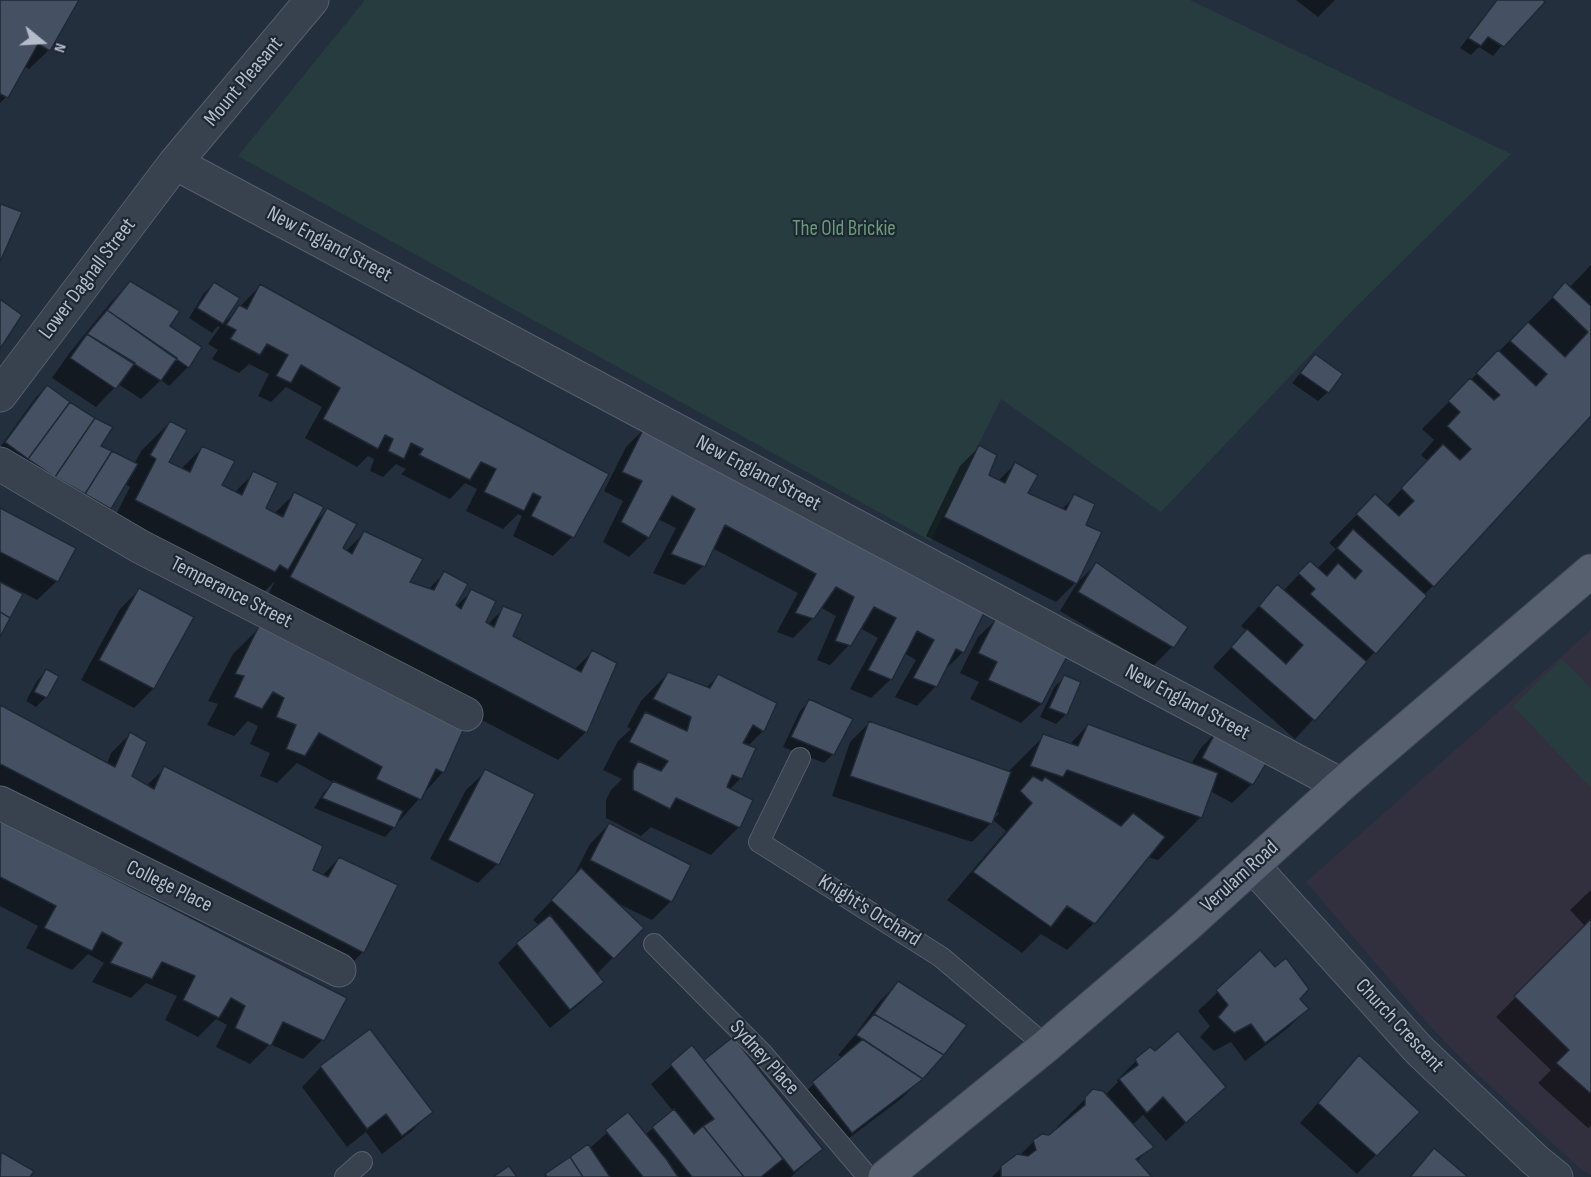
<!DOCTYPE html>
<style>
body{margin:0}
#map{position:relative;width:1591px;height:1177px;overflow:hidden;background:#242f3e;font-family:"Sofia Sans Condensed",sans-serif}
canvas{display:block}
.north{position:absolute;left:12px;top:12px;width:60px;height:60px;-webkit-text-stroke:4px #1d2633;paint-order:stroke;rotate:108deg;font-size:16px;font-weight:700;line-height:24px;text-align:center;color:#b4bcc9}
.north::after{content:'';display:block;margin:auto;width:21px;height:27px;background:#b4bcc9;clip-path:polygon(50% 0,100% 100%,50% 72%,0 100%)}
</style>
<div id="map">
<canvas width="1591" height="1177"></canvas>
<div class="north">N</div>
</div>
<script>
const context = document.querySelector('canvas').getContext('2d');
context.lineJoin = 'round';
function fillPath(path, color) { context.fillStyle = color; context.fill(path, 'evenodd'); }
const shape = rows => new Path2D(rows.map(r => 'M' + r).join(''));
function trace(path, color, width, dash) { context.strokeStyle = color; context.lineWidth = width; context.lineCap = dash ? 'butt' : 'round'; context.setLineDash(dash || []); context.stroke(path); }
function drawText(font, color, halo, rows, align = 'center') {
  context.font = font + ' "Sofia Sans Condensed",sans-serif'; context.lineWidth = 4.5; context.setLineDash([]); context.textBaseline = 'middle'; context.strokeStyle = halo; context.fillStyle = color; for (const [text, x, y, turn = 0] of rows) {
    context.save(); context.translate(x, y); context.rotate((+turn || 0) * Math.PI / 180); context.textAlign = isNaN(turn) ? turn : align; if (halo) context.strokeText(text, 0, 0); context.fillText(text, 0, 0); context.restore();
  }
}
const medical = shape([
 [1591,630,1591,1175,1578,1167,1469,1066,1429,1025,1306,882]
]);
const green = shape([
 [365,0,1190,0,1511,154,1351,312,1161,512,1001,399,931,541,238,156],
 [1562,659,1591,689,1591,788,1513,706]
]);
const shadow = shape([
 [0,0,77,0,49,50,29,69,24,66,6,97,0,103],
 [1296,0,1335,0,1318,17],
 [1497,0,1540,0,1493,56,1479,47,1471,55,1460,48],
 [1591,265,1591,414,1424,595,1425,597,1295,739,1213,667,1247,631,1241,626,1277,586,1283,591,1310,563,1317,569,1336,549,1329,543,1375,496,1386,506,1428,461,1421,455,1434,440,1422,429,1565,285,1569,288],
 [130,283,168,326,188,367,169,386,161,380,141,399,118,384,96,407,52,378,68,355,111,302],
 [214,284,223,324,260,286,461,397,607,475,572,537,553,556,513,536,522,516,518,514,503,529,466,511,477,489,465,483,450,499,401,474,406,469,396,464,383,477,370,471,374,459,368,456,357,467,305,438,322,407,286,387,271,402,258,396,269,374,249,364,239,373,212,359,218,350,208,344,220,327,218,326,212,333,189,318,204,293],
 [1315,356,1328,392,1318,401,1292,383],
 [47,387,69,403,111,427,99,447,134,464,142,450,170,422,167,462,181,469,202,448,220,486,234,493,254,473,264,509,274,514,294,494,314,523,327,510,342,548,346,551,364,533,408,582,428,590,444,573,452,610,472,591,484,623,487,625,504,608,511,637,574,670,592,652,586,732,558,760,263,605,275,581,260,596,109,528,130,487,125,484,110,508,100,518,0,455,0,447,37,396],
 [645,428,963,652,943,672,936,686,917,706,895,697,916,660,904,653,891,679,871,698,850,689,878,638,860,628,849,645,830,665,817,660,836,616,820,607,813,618,793,638,777,632,798,593,712,548,703,566,684,585,653,573,676,528,658,519,648,538,629,557,603,542,623,501,604,491,626,447],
 [979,447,987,475,998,481,1015,464,1025,494,1061,510,1075,496,1084,525,1075,583,1056,602,926,536,960,466],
 [0,509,57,581,37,600,22,592,0,634],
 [1096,564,1172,647,1153,666,1060,611,1077,583],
 [139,590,153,689,134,708,81,680,120,609],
 [998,618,1071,646,1041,704,1021,723,970,699,979,682,960,673,978,637],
 [261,626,463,727,443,772,385,837,314,808,324,792,334,783,297,763,277,783,260,776,270,753,250,744,258,726,248,721,234,736,207,725,218,704,208,701,233,654],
 [46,671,46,697,36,707,26,701,37,681],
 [668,673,706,688,718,676,763,731,748,746,741,778,729,790,751,801,739,827,711,855,651,827,641,836,606,818,606,800,611,790,622,779,603,770,618,741,631,729,627,727,641,701],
 [1065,677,1066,714,1056,724,1040,717,1055,686],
 [809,701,833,754,824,763,783,747,800,711],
 [0,707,107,764,111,753,130,734,130,777,146,786,165,768,311,871,322,876,339,858,363,952,344,971,0,793],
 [869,723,1007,773,1044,736,1069,745,1088,725,1191,764,1201,748,1220,728,1252,784,1232,803,1210,791,1201,817,1158,860,1147,857,1094,923,1067,950,1041,934,1022,953,947,900,1006,831,993,820,999,813,995,812,991,823,972,842,832,796,850,742],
 [486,771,533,795,497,864,478,883,430,859,466,790],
 [0,821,322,1040,303,1059,270,1044,250,1064,216,1047,227,1025,216,1019,198,1037,165,1020,177,996,146,983,131,998,92,982,104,963,88,954,72,970,26,948,38,926,0,906],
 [609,824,671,901,652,920,617,903,642,928,596,975,602,982,583,1001,550,1028,498,963,517,944,540,926,533,920,572,879,590,844],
 [1591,890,1591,1126,1588,1128,1538,1083,1551,1070,1496,1017,1586,927,1570,910],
 [1260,952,1307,1009,1288,1028,1245,1061,1231,1042,1214,1051,1200,1037,1210,1026,1198,1011],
 [898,983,922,1078,902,1098,832,1151,794,1102,843,1058,838,1055,855,1035,879,1002],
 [370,1031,431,1112,412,1131,382,1154,366,1132,347,1147,302,1087,321,1067],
 [733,1039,821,1149,791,1177,544,1177,589,1149,628,1114,645,1135,673,1111,651,1084,692,1048,704,1062],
 [1359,1057,1418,1112,1357,1174,1300,1123],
 [1136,1061,1224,1087,1166,1141,1143,1115,1132,1125,1151,1147,1136,1162,1150,1177,992,1177,1002,1167,1019,1156,1034,1141,1050,1137,1058,1130,1058,1126,1093,1091,1105,1095,1118,1082,1117,1080]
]);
const building = shape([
 [0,0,79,0,50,51,38,44,8,98,0,94,0,0],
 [1497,0,1543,0,1545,2,1504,47,1488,37,1481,46,1468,38,1497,0],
 [1,204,22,212,0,262,0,206,1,204],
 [130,281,180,311,170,326,202,347,189,368,107,310,130,281],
 [214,282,240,298,223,324,197,308,214,282],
 [1565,282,1591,306,1591,416,1434,587,1356,514,1375,494,1399,516,1414,501,1401,488,1443,444,1460,460,1471,449,1447,426,1460,412,1448,401,1470,378,1494,400,1500,395,1476,373,1498,350,1536,386,1547,374,1510,341,1528,322,1565,357,1588,332,1552,297,1565,282],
 [260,284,462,396,609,474,574,538,531,516,541,497,533,493,524,511,484,492,496,469,481,462,470,480,419,455,423,449,411,443,404,459,388,451,393,439,385,435,378,449,323,419,340,388,301,365,291,383,276,376,288,355,267,344,260,355,230,339,236,330,226,325,239,305,247,309,260,284],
 [0,299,22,315,0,349,0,299],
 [107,310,177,358,161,381,87,334,107,310],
 [87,334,135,363,116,389,70,358,87,334],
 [1315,354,1343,374,1329,393,1300,373,1315,354],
 [47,385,70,402,28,459,5,442,47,385],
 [70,402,95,418,55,477,28,459,70,402],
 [95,418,113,427,101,446,112,451,85,494,55,477,95,418],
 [170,421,187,430,169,462,190,472,202,446,235,461,222,485,242,495,253,471,278,483,266,508,283,517,294,492,324,507,288,570,280,565,275,572,135,500,156,459,150,455,170,421],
 [645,426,987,607,964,653,956,649,937,687,913,678,934,640,917,631,892,680,868,670,896,618,874,607,851,646,835,641,854,597,836,587,814,619,795,613,816,574,725,525,705,567,671,554,695,509,672,496,649,538,621,522,642,481,622,472,645,426],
 [979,445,997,455,989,475,1005,483,1015,462,1038,475,1028,493,1066,510,1074,494,1095,504,1086,525,1102,532,1077,584,944,517,979,445],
 [112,451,138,464,111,509,85,494,112,451],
 [0,508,76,548,58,582,0,552,0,508],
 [327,508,357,524,343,548,352,554,364,531,423,559,410,582,434,590,444,571,468,584,456,605,461,609,471,589,496,601,486,622,494,627,503,606,523,614,513,636,581,672,592,650,617,663,587,733,290,577,327,508],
 [1353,529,1427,596,1376,654,1310,594,1315,589,1298,573,1310,561,1327,576,1338,563,1355,579,1362,571,1337,548,1353,529],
 [1096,562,1188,627,1174,648,1078,592,1096,562],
 [0,582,23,594,10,618,0,612,0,582],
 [1277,584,1367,662,1315,721,1231,647,1247,629,1286,664,1303,645,1259,606,1277,584],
 [139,588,194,617,154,689,99,660,139,588],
 [0,612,10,618,0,637,0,612],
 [997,616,1073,645,1042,704,988,680,997,662,978,653,997,616],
 [260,624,465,726,444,773,436,769,421,800,376,779,382,767,319,733,305,756,286,749,296,725,276,717,284,698,273,692,262,709,234,697,244,676,235,674,260,624],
 [46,669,59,676,47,698,34,692,46,669],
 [668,672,710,688,718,674,777,703,764,732,753,725,743,743,756,748,742,779,732,775,727,787,753,800,740,828,676,798,670,809,633,790,633,771,638,761,661,771,668,761,629,742,645,712,687,731,691,717,653,699,668,672],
 [1064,675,1081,682,1067,715,1049,708,1064,675],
 [809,699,853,719,834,755,791,737,809,699],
 [0,705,115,767,130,732,147,742,132,776,154,789,164,766,323,846,313,870,328,877,339,857,398,885,364,953,0,764,0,705],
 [869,721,1011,772,992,824,850,776,869,721],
 [1088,724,1218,773,1202,818,1067,770,1063,777,1030,766,1043,734,1078,746,1088,724],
 [1219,726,1272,754,1253,785,1202,758,1219,726],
 [485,769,535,794,499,865,448,840,485,769],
 [1033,776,1042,781,1045,777,1121,826,1133,813,1165,837,1095,924,1067,906,1051,927,973,872,1032,803,1020,791,1033,776],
 [333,781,403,811,395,828,322,798,333,781],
 [0,820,347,998,324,1041,283,1022,271,1046,235,1028,245,1006,231,998,219,1018,183,1000,195,976,162,962,152,979,110,963,122,943,102,932,92,951,44,928,56,906,0,877,0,820],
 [609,823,691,865,672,902,590,860,609,823],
 [581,868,644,928,614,959,551,900,581,868],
 [550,915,604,982,570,1010,516,943,550,915],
 [1591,919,1591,1094,1556,1063,1569,1050,1514,996,1591,919],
 [1260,950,1275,967,1286,958,1309,989,1300,999,1309,1009,1265,1043,1251,1024,1234,1033,1218,1017,1228,1005,1216,990,1260,950],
 [898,981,967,1025,944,1055,874,1014,898,981],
 [874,1014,944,1055,923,1079,856,1035,874,1014],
 [370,1029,433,1112,402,1136,386,1114,367,1129,320,1066,370,1029],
 [1178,1031,1226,1087,1186,1123,1163,1097,1147,1113,1119,1079,1138,1065,1135,1059,1150,1047,1155,1051,1178,1031],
 [733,1037,823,1149,794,1172,704,1060,733,1037],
 [863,1039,923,1079,852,1133,812,1082,863,1039],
 [692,1045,783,1159,761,1177,744,1177,703,1126,714,1119,670,1064,692,1045],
 [1359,1055,1420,1112,1377,1156,1318,1103,1359,1055],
 [1093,1089,1103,1091,1154,1147,1136,1159,1152,1177,1001,1177,1001,1166,1017,1154,1028,1156,1036,1150,1033,1140,1042,1134,1049,1135,1085,1105,1085,1097,1093,1089],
 [674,1109,694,1134,703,1126,744,1177,692,1177,652,1127,674,1109],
 [628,1112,667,1160,678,1177,643,1177,605,1130,628,1112],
 [588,1144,610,1177,583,1177,570,1157,588,1144],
 [1434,1148,1468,1177,1410,1177,1434,1148],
 [1,1152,34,1171,30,1177,0,1177,1,1152],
 [570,1157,583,1177,547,1177,545,1174,570,1157],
 [509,1166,517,1177,493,1177,509,1166]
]);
const service = shape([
 [800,758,759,842,941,957,1046,1046],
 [654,944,762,1053,868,1177],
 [345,1177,362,1162]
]);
const minor = shape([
 [175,163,1341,785],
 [0,395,175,163,312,0],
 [0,464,139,546,466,714],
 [0,803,339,970],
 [1253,866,1419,1050,1535,1160,1556,1177]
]);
const primary = shape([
 [885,1177,1046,1046,1185,927,1341,785,1591,571]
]);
const streetNames = [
 ["Mount Pleasant",244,82,-50],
 ["New England Street",329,245,28],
 ["Lower Dagnall Street",88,279,-53],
 ["New England Street",758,474,28],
 ["Temperance Street",231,593,27],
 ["New England Street",1187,703,28],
 ["Verulam Road",1240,877,-42],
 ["College Place",169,887,26],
 ["Knight's Orchard",869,911,32],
 ["Church Crescent",1399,1026,47],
 ["Sydney Place",764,1058,48]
];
const parkNames = [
 ["The Old Brickie",844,230]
];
fillPath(medical, '#32303f');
fillPath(green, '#263c3f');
fillPath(shadow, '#0007');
fillPath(building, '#455162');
trace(building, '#1f2835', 1.5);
trace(service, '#565f6c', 22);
trace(minor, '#565f6c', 35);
trace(primary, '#414a57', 35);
trace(service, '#38414e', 20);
trace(minor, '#38414e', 33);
trace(primary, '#56606e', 33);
drawText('21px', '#b4bcc9', '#1d2633', streetNames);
drawText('21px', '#6b9a76', '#1d2633', parkNames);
</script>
